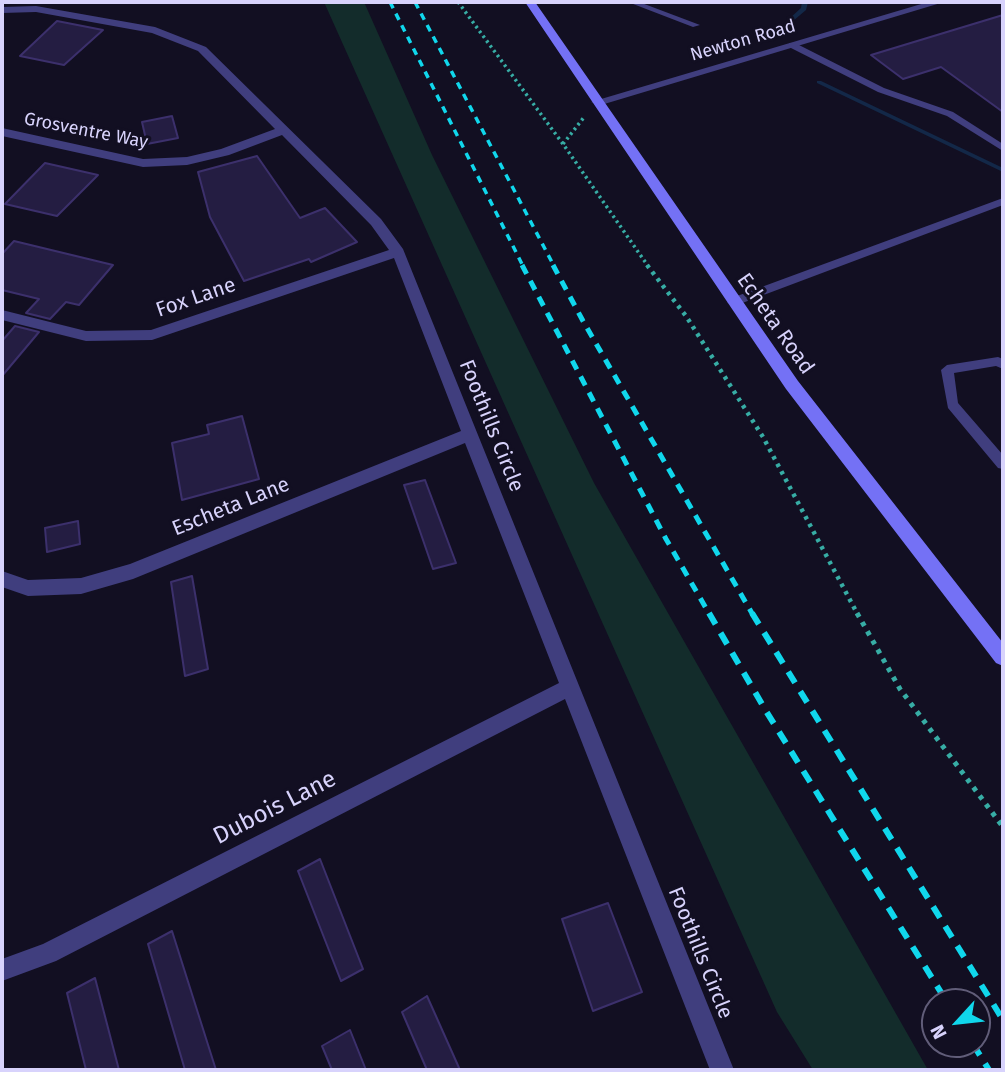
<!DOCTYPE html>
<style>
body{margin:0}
#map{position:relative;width:1005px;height:1072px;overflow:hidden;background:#120f22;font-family:"Fira Sans",sans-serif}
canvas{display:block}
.frame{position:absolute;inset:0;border:4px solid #d8d3fc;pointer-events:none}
.north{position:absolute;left:921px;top:988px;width:70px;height:70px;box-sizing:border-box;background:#120f22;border:2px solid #615d79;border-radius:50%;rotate:243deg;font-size:19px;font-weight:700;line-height:28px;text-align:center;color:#d8d3fc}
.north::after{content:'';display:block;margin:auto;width:24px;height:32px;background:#10d7ec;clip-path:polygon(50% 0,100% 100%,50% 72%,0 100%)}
</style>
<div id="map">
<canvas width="1005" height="1072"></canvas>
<div class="frame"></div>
<div class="north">N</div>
</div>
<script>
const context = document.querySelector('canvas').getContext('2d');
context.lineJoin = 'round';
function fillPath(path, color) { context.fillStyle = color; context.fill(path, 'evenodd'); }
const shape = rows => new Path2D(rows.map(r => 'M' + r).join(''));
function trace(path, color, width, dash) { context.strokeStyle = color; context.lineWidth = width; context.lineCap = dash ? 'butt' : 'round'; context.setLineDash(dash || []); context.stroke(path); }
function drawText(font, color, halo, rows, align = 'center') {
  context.font = font + ' "Fira Sans",sans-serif'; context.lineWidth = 6; context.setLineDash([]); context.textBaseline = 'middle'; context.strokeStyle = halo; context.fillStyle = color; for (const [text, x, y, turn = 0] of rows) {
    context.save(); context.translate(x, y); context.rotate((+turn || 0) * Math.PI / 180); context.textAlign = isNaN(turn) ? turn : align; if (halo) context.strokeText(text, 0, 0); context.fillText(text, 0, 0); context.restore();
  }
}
const green = shape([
 [324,2,364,2,432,155,594,483,928,1070,813,1070,777,1012]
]);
const stream = shape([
 [802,2,808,2,806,10,793,21,789,21,789,19,801,8,802,2],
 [817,81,821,81,1003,168,1003,172,817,83,817,81]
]);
const building = shape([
 [1003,15,1003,112,941,67,903,79,871,55,1003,15],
 [57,21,103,30,64,65,20,56,57,21],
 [172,116,178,138,147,144,142,122,172,116],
 [257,156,300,218,325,208,357,242,311,262,309,259,244,281,210,217,198,172,257,156],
 [45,163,98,175,57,216,5,204,45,163],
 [14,241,113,265,79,305,66,302,50,319,26,313,39,299,2,290,2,254,14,241],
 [15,326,39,332,2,376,2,341,15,326],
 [242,416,259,479,182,500,172,443,209,434,207,425,242,416],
 [425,480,456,563,433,569,404,485,425,480],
 [78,521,80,544,47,552,45,528,78,521],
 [192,576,208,669,185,676,171,582,192,576],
 [320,859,363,969,341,981,298,871,320,859],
 [608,903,642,992,593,1011,562,919,608,903],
 [172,931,216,1070,185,1070,148,944,172,931],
 [95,978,119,1070,86,1070,67,993,95,978],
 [427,996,460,1070,427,1070,402,1012,427,996],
 [350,1030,366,1070,332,1070,322,1046,350,1030]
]);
const pathFar2 = shape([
 [458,2,563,144,648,266],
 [563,144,585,116]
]);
const pathFar1 = shape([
 [647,265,686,316,763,437,858,615]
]);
const path = shape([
 [857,613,900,689,1003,827]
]);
const lane = shape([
 [628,2,639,2,700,25,693,27,628,2],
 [789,43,795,43,884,88,953,112,1003,144,1003,151,947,116,878,92,789,47,789,43],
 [1003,198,1003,205,737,305,733,306,727,302,729,299,1003,198],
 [998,357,1003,359,1003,369,996,366,954,373,958,403,1003,455,1003,469,998,468,948,408,941,370,947,365,998,357]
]);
const street = shape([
 [928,2,944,2,601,105,591,102,928,2],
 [36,6,155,27,206,47,381,219,403,249,734,1070,710,1070,565,699,56,961,2,981,2,959,43,944,559,683,465,443,133,579,81,594,28,596,2,587,2,571,28,580,81,578,130,564,461,431,394,258,152,340,86,341,2,320,2,310,86,331,151,330,389,250,371,225,282,135,229,155,187,165,143,167,2,136,2,128,143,159,187,157,221,149,275,129,198,51,152,33,36,12,2,13,2,7,36,6]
]);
const secondary = shape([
 [525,2,535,2,798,381,1003,643,1003,666,996,663,786,389,525,2]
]);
const railFar2 = shape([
 [390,2,523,266],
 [415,2,554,266]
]);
const railFar1 = shape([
 [522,265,666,539,710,615],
 [553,265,583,321,753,615]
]);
const rail = shape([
 [709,613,766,711,947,1002],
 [752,613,1003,1020],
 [973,1044,989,1070]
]);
const farStreetnames = [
 ["Newton Road",743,41,-16],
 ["Grosventre Way",86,131,11]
];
const streetNames = [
 ["Fox Lane",196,298,-19],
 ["Echeta Road",775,324,55],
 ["Foothills Circle",491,426,68],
 ["Escheta Lane",231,507,-22],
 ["Foothills Circle",700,953,68]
];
const nearStreetnames = [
 ["Dubois Lane",275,808,-27]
];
fillPath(green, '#132c2b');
fillPath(stream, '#132848');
fillPath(building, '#241d42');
trace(building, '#3c306c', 2);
trace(pathFar2, '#37ada5', 3.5, [2.5, 3.5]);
trace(pathFar1, '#37ada5', 4.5, [3.5, 5]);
trace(path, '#37ada5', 5, [4.5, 6]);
fillPath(lane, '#403e7e');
fillPath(street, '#403e7e');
fillPath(secondary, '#7471f5');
trace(railFar2, '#10d7ec', 3.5, [7, 6]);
trace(railFar1, '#10d7ec', 5, [10, 8]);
trace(rail, '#10d7ec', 6, [13, 10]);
drawText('18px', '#d8d3fc', '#120f22', farStreetnames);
drawText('21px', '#d8d3fc', '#120f22', streetNames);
drawText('24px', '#d8d3fc', '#120f22', nearStreetnames);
</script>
